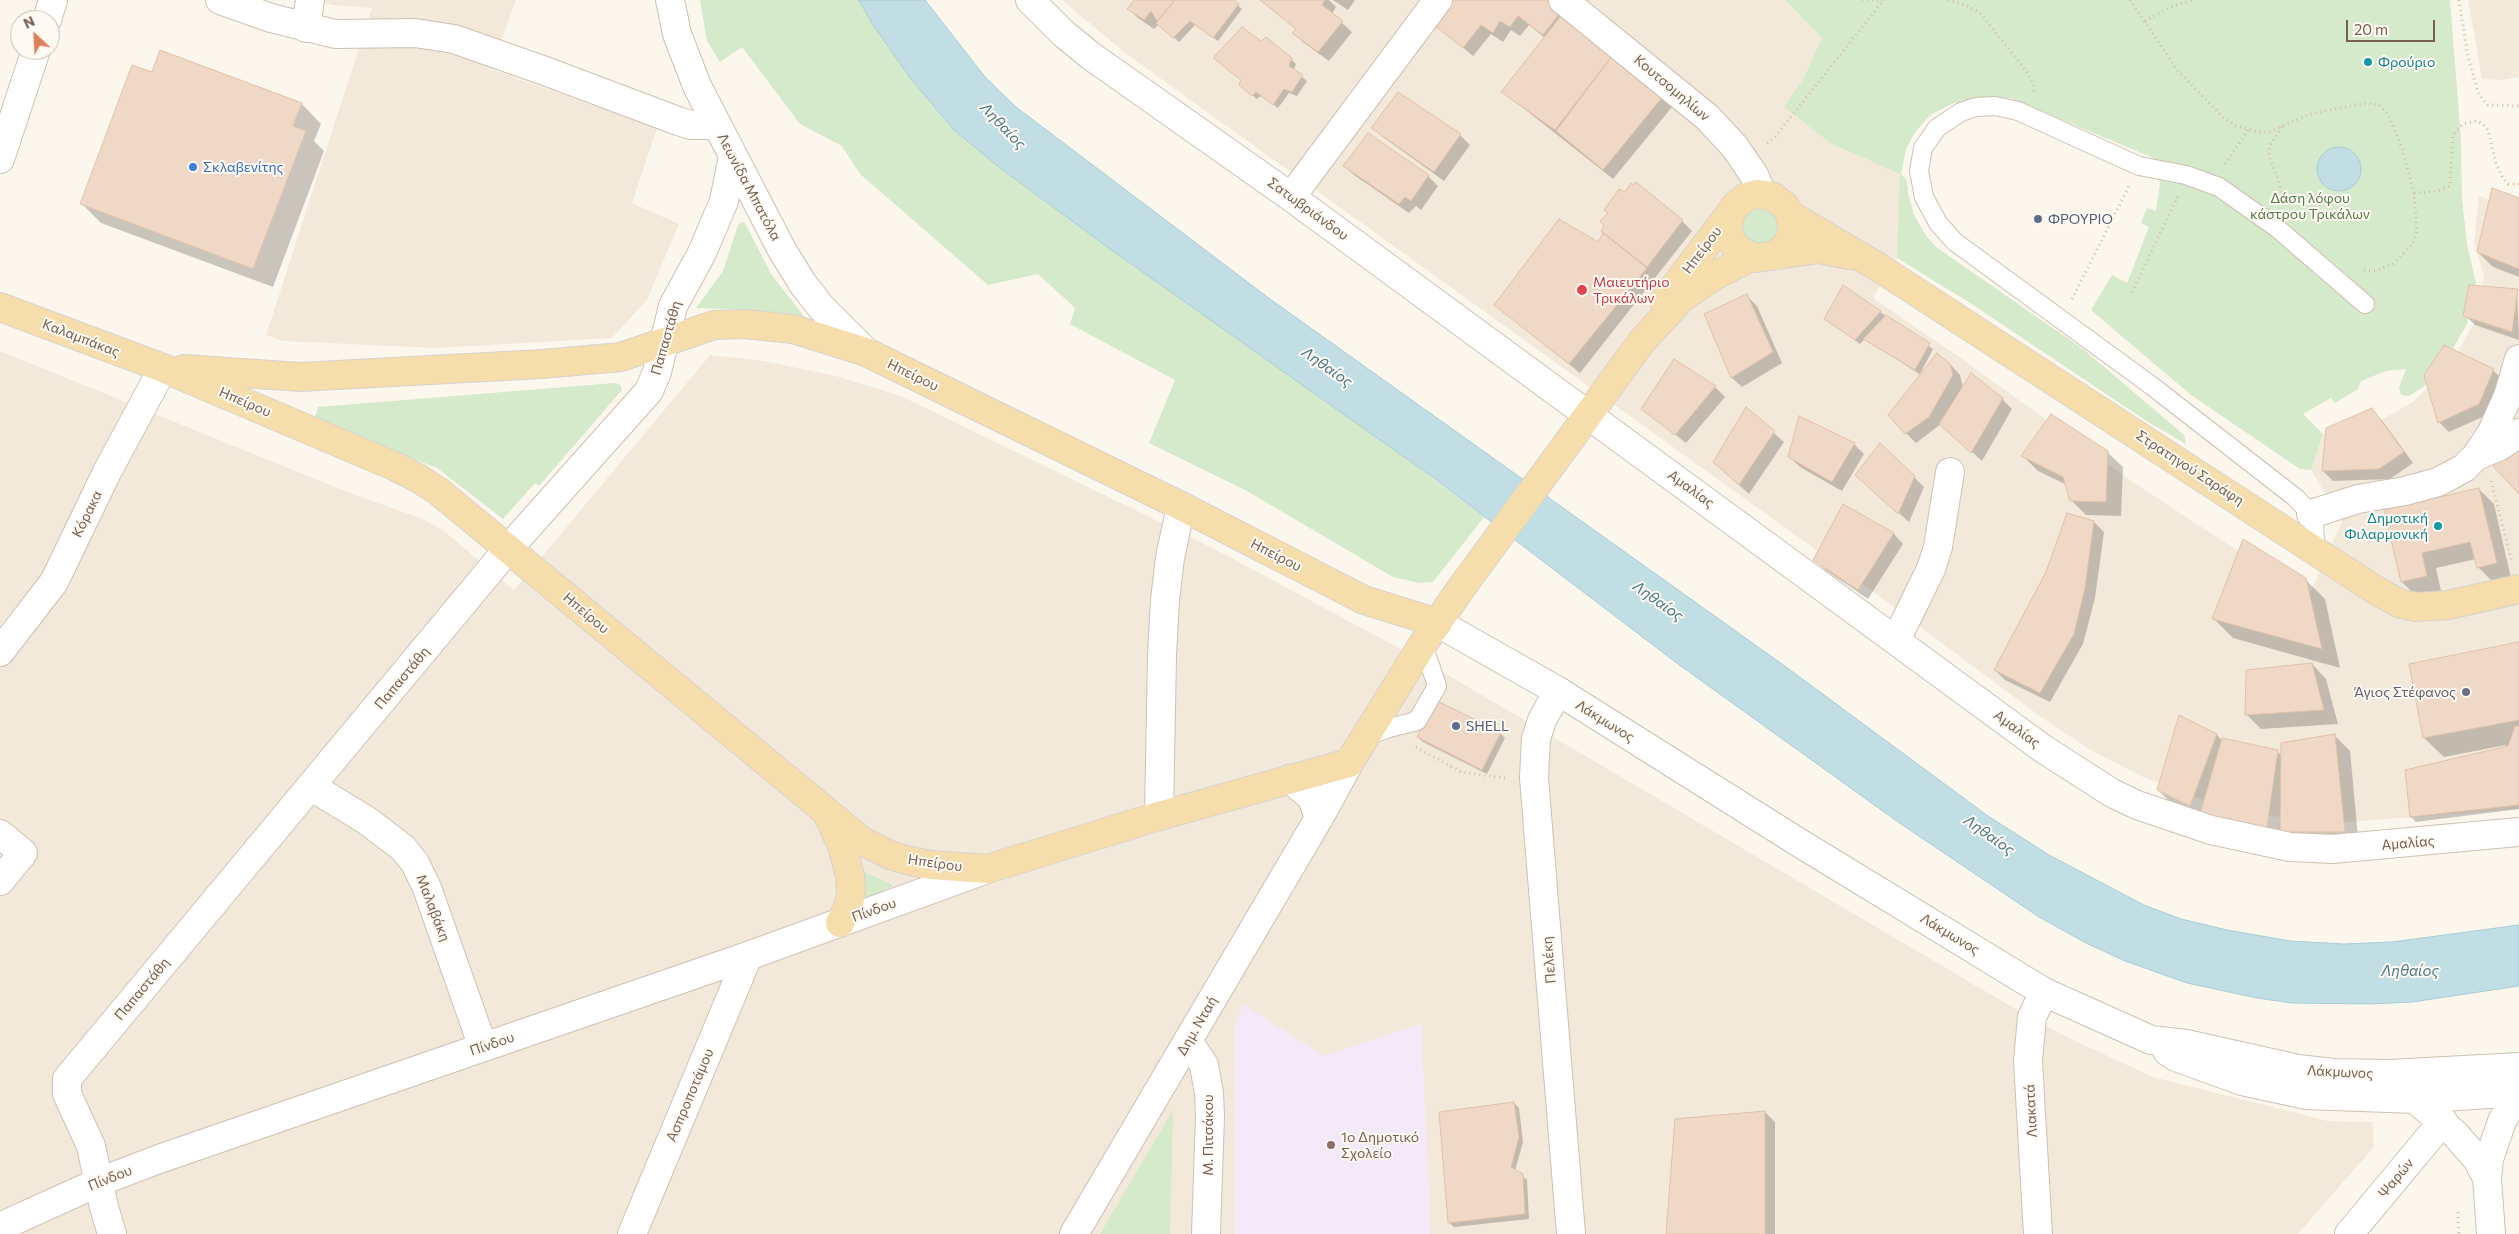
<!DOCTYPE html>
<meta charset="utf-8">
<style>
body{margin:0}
#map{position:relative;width:2519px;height:1234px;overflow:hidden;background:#fcf7ed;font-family:Commissioner,sans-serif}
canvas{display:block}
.north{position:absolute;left:10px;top:10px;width:50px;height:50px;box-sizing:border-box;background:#fefaf3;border:1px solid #c8bcb2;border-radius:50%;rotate:335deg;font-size:14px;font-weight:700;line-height:20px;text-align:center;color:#766050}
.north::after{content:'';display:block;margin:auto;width:18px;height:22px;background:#dc805b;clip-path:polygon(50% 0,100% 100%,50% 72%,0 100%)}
.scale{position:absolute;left:2346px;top:20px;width:89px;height:22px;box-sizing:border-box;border:2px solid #766050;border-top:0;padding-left:6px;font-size:15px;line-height:18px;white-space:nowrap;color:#766050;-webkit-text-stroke:4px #fefaf3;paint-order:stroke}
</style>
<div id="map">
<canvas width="2519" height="1234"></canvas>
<div class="north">N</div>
<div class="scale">20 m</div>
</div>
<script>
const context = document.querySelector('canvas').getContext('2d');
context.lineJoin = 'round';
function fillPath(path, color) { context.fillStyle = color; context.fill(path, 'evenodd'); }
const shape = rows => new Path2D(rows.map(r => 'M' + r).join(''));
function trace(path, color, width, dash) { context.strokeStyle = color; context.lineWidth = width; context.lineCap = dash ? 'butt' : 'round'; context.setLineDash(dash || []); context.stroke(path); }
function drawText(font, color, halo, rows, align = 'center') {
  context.font = font + ' Commissioner,sans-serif'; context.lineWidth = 4; context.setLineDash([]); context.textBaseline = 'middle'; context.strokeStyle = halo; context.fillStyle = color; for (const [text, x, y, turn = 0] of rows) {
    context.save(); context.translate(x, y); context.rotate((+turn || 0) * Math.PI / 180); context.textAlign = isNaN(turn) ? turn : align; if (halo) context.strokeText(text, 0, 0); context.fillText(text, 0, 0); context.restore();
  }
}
const residential = shape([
 [319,0,516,0,491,69,657,128,632,203,679,224,647,300,612,338,435,348,283,341,266,335,372,8,331,5],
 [1062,0,1785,0,1822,38,1804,77,1784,107,1830,143,1901,174,1897,258,1873,298,1962,359,2130,480,2308,597,2342,522,2311,470,2323,434,2376,423,2413,402,2451,364,2474,323,2484,276,2474,242,2479,196,2519,211,2519,809,2321,824,2254,813,2197,798,2145,778,2092,751,2041,717,1844,570,1125,53],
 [2468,0,2519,0,2519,77,2502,80,2482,79],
 [0,351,350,493,423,519,444,531,514,590,710,355,764,361,836,376,901,396,1211,547,1436,668,2019,1011,2073,1040,2153,1077,2328,1121,2373,1122,2374,1147,2298,1234,0,1234]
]);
const education = shape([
 [1244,1005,1324,1056,1421,1024,1431,1234,1235,1234,1235,1024]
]);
const green = shape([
 [700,0,859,0,873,25,911,79,954,130,999,167,1106,246,1384,442,1484,517,1433,582,1419,583,1393,577,1247,491,1149,443,1175,380,1070,324,1075,308,1038,274,988,285,860,174,842,146,800,124,742,47,720,62,707,41],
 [1785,0,2450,0,2461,139,2462,198,2467,245,2476,283,2467,324,2445,362,2426,385,2409,396,2401,395,2399,387,2406,369,2386,371,2361,381,2358,389,2335,403,2331,398,2303,414,2323,434,2311,470,2300,469,2191,395,2091,310,2112,275,2127,283,2149,227,2141,223,2147,208,2156,211,2162,170,2151,157,2010,98,1981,97,1954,103,1930,115,1914,134,1906,149,1901,174,1907,181,1908,193,1914,215,1927,237,1936,247,2083,349,2184,435,2186,444,2148,422,1967,301,1897,258,1900,174,1830,143,1784,107,1804,77,1822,38],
 '1741 226a19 19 0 1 1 38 0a19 19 0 1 1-38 0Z',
 [742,222,745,223,771,274,803,315,802,318,746,310,696,308,723,271,738,225],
 [614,383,620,384,622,390,539,486,535,483,503,519,437,468,314,420,318,407],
 [863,871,893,885,861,908],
 [1173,1110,1170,1234,1100,1234]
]);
const water = shape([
 [859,0,925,0,985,77,1016,107,1270,299,1782,664,1988,816,2049,855,2144,905,2181,919,2227,930,2290,941,2344,944,2392,942,2519,925,2519,986,2412,1002,2370,1004,2292,1003,2257,998,2187,983,2125,961,2086,943,2039,917,1898,822,1678,664,1431,476,1106,246,1000,168,954,130,911,79,873,25,859,0],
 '2317 169a22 22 0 1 1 44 0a22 22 0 1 1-44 0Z'
]);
const shadow = shape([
 [1135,0,1232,0,1242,9,1218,41,1195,25,1179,42,1159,24,1154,29,1138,18,1129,9],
 [1261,0,1329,0,1336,7,1332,14,1352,32,1329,61,1304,43,1294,33,1297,30],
 [1333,0,1355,0,1348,10],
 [1455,0,1548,0,1677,101,1613,179,1503,92,1545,38,1529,25,1520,36,1511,30,1503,42,1491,34,1473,56,1436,25],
 [1261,43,1291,59,1296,64,1294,70,1307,81,1297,96,1289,93,1278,108,1261,96,1257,99,1245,89],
 [161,52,302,104,321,124,314,141,324,151,273,287,101,223,81,203,152,74],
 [1398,93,1460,135,1470,145,1444,181,1383,137,1373,127],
 [1344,166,1428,176,1438,186,1421,210,1416,206,1409,213,1354,175],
 [1625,194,1682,221,1692,231,1580,373,1495,305,1598,244,1605,226],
 [2519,199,2519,277,2493,267,2478,252],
 [2517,290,2519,340,2475,325,2465,315],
 [1747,296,1757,306,1782,363,1742,387,1732,378,1705,315],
 [1880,312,1933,349,1920,374,1950,364,1960,375,1963,387,2002,399,2012,409,1982,461,1941,424,1916,443,1906,433,1921,375,1865,339,1860,344,1826,319],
 [1674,360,1715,387,1725,397,1686,443,1643,409],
 [2493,370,2503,380,2489,414,2449,432,2439,422],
 [1747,409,1784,442,1749,494,1724,472],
 [2371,409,2381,419,2413,463,2390,479,2333,481,2323,471],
 [1800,418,1854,444,1864,454,1842,491,1800,467,1790,457],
 [2107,452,2123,467,2121,516,2086,515,2071,500,2067,485,2038,471,2023,456],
 [1914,477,1924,487,1909,522,1866,484],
 [2479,489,2494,504,2511,578,2493,582,2478,567,2476,559,2436,568,2441,591,2417,597,2402,582,2386,511],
 [1844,506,1894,534,1903,544,1868,599,1825,570,1815,560],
 [2094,522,2104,532,2095,598,2083,644,2050,702,2005,680,1995,670],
 [2305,579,2325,599,2340,668,2233,638,2213,618],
 [2519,643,2519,809,2416,822,2411,817,2407,771,2507,747,2506,745,2444,757,2424,738],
 [2312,664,2326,679,2338,724,2261,729,2246,714],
 [2180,717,2217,735,2222,741,2277,751,2282,756,2335,736,2350,751,2359,847,2200,815,2168,800,2158,790],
 [1500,733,1505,738,1487,774,1423,742,1418,737],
 [1514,1103,1519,1108,1523,1142,1515,1171,1527,1180,1529,1219,1454,1227,1449,1222],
 [1765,1112,1775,1122,1775,1234,1667,1234,1676,1120]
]);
const building = shape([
 [1134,0,1175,0,1157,21,1151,11,1144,20,1127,9,1134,0],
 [1175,0,1234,0,1239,4,1213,38,1190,21,1173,38,1156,23,1175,0],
 [1260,0,1325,0,1322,5,1343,21,1318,52,1292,33,1296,29,1260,0],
 [1453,0,1550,0,1562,10,1543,35,1518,16,1510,27,1500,21,1493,33,1481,25,1463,48,1434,25,1453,0],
 [1564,12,1615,52,1555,130,1501,92,1564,12],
 [1242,27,1261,41,1266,37,1292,58,1289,66,1303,75,1292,92,1284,89,1273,105,1256,92,1252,96,1239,85,1241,80,1213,58,1242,27],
 [160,50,302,103,293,126,306,131,253,269,80,204,132,65,152,72,160,50],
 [1615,52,1668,90,1603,170,1556,131,1615,52],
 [1398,92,1461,134,1434,172,1371,128,1398,92],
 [1368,133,1429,175,1411,201,1405,197,1399,204,1343,166,1368,133],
 [1636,182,1683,220,1647,267,1601,231,1604,226,1600,221,1608,213,1604,210,1619,189,1625,192,1631,183,1634,185,1636,182],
 [2492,188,2519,198,2519,269,2477,252,2492,188],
 [1559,219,1598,242,1603,233,1647,268,1569,364,1494,305,1559,219],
 [1843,285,1881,311,1855,340,1824,319,1843,285],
 [2469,285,2518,289,2512,332,2463,316,2469,285],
 [1747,294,1773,352,1731,378,1704,314,1747,294],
 [1886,315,1930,343,1915,370,1863,339,1886,315],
 [2444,345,2494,369,2479,404,2438,423,2424,375,2444,345],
 [1937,353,1950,364,1953,375,1929,417,1905,434,1888,415,1937,353],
 [1674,359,1716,386,1675,435,1641,409,1674,359],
 [1971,373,2003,398,1971,453,1939,424,1971,373],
 [1746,407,1775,431,1739,485,1713,462,1746,407],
 [2372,408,2404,452,2379,469,2322,471,2326,428,2372,408],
 [2051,414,2108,451,2106,502,2070,501,2063,477,2021,456,2051,414],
 [1799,416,1855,443,1832,482,1788,457,1799,416],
 [2519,441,2519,494,2493,466,2519,441],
 [1880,443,1915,476,1898,514,1855,475,1880,443],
 [2479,488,2497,563,2477,568,2470,542,2422,553,2427,576,2401,582,2384,510,2479,488],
 [1843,504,1894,533,1858,590,1813,560,1843,504],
 [2067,513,2094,521,2085,588,2074,634,2040,693,1994,670,2046,572,2067,513],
 [2243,539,2306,578,2322,649,2212,619,2243,539],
 [2519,642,2519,720,2423,738,2409,664,2519,642],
 [2312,663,2324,710,2245,715,2246,670,2312,663],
 [1435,700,1501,732,1482,770,1417,737,1435,700],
 [2179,715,2217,734,2190,806,2157,790,2179,715],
 [2515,726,2519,726,2519,805,2410,817,2405,770,2508,746,2515,726],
 [2335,734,2345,832,2280,832,2281,743,2335,734],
 [2222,738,2278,750,2266,834,2200,814,2222,738],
 [1514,1102,1519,1137,1511,1167,1523,1174,1525,1214,1448,1223,1439,1112,1514,1102],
 [1765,1111,1765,1234,1666,1234,1675,1119,1765,1111]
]);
const path = shape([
 [1862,0,1887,0],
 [1948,0,1968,6,1980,13,2027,72,2033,84,2034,93],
 [2130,0,2178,71,2223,117,2236,126,2259,132,2269,132,2310,114,2366,103,2379,105,2388,114,2402,148,2414,193,2417,231,2413,244,2393,264,2375,271,2364,270],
 [2459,0,2468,57,2479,95,2488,105,2519,106],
 [2145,21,2173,6,2193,0],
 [2282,127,2270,145,2269,156,2287,204],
 [1767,143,1774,138,1883,1],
 [2225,164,2248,130],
 [2414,193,2437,191,2450,186,2453,135,2463,124,2476,121,2483,124,2488,130,2496,163,2503,178,2508,184,2519,184],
 [2132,292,2178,196],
 [2072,299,2129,186],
 [2491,481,2512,562],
 [1416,747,1461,772,1505,778],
 [2458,1212,2459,1234]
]);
const service = shape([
 [2312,548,2315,541,2314,524,2311,514,2296,498,2152,386,1955,242,1938,223,1924,197,1919,171,1923,148,1937,128,1961,112,1976,107,1995,106,2018,111,2139,166,2186,175,2219,187,2277,228,2365,304],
 [1365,737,1389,728,1417,721,1437,686,1423,644]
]);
const minor = shape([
 [220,0,271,18,335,34,415,33,454,39,545,71,678,121,691,125,716,125],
 [1563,0,1707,117,1735,147,1754,175,1762,194],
 [47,20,53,0],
 [306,28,310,0],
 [0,159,36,50],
 [1291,197,1438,0],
 [2476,456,2500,446,2519,433],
 [2311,514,2358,499,2405,491,2438,482,2464,468,2476,456,2491,434,2508,396,2519,359],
 [1896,640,1931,569,1938,547,1950,472],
 [0,652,54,582,107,472,163,368],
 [1558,691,1542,720,1536,739,1534,778,1571,1234],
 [312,787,366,820,403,848,415,863,427,888,483,1047],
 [1159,816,1162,655,1165,600,1170,558,1181,506],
 [0,834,23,853,0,881],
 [1188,1041,1204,1065,1209,1093,1210,1116,1206,1234],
 [112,1234,104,1207,91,1146,67,1094,67,1079,508,549],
 [632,1234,748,956],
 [2038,1234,2028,1061,2032,1017,2044,992],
 [2349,1234,2443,1121]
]);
const tertiary = shape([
 [670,0,677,34,697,86,782,250,803,284,821,307,866,352],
 [1030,0,1064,34,1091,56,1291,197,2042,748,2112,793,2137,805,2211,830,2290,847,2333,849,2519,832],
 [508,549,649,391,657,372,673,306,702,253,724,201,733,156],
 [1438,623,1558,691,1798,842,2044,992,2151,1040,2186,1044,2298,1069,2333,1073,2390,1074,2519,1067],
 [1290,779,1312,798,1319,818],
 [2167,1051,2176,1057,2242,1081,2307,1095,2415,1099,2519,1092],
 [0,1227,99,1182,159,1159,748,956,987,869],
 [1074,1234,1319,818,1349,763]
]);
const secondary = shape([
 [2415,1099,2455,1134,2477,1159,2487,1178],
 [2491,1234,2487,1178,2489,1159,2502,1121,2519,1093]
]);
const primary = shape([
 [1790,215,1878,267,2377,591,2401,604,2416,607,2448,605,2519,589],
 [1773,256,1783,249,1790,239,1793,227,1790,215,1785,206,1772,196,1757,194,1746,197,1734,207,1727,225,1730,239,1738,250,1756,258,1819,249,1849,255],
 [1664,301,1731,212],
 [0,307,163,368,394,466,418,478,438,491,862,841,890,855,906,860,931,865,987,869,1159,816,1349,763,1423,644,1459,591,1643,340,1682,298,1714,276,1751,257],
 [184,369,300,377,542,364,621,357,714,325,744,324,793,329,866,352,1181,506,1364,600,1438,623],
 [828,815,842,846,850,876,851,892,849,905,840,923]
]);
const markers = [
 [2368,62,5,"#0f9aa8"],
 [193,167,5,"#3f7fe0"],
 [2038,219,5,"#5c6f8a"],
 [1582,290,6,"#e0444e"],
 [2438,526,5,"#0f9aa8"],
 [2466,692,5,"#6b7280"],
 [1456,726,5,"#5c6f8a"],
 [1331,1145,5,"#8d6e63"]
];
const cultureNames = [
 ["Φρούριο",2378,62],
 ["Δημοτική",2428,518,"right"],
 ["Φιλαρμονική",2428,534,"right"]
];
const streetNames = [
 ["Κουτσομηλίων",1672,88,40],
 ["Λεωνίδα Μπατόλα",749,187,62],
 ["Σατωβριάνδου",1308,209,36],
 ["Ηπείρου",1702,250,-53],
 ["Καλαμπάκας",81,338,21],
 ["Παπαστάθη",666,338,-74],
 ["Ηπείρου",913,375,26],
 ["Ηπείρου",245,402,23],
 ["Στρατηγού Σαράφη",2190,468,33],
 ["Αμαλίας",1691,489,36],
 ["Κόρακα",87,514,-64],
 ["Ηπείρου",1276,555,27],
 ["Ηπείρου",586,613,40],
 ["Παπαστάθη",402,678,-50],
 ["Λάκμωνος",1605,721,32],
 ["Αμαλίας",2017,729,36],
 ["Αμαλίας",2408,843,-5],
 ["Ηπείρου",935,863,8],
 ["Μαλαβάκη",433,908,69],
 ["Πίνδου",874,910,-20],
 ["Λάκμωνος",1950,934,31],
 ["Πελέκη",1549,960,-95],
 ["Παπαστάθη",142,989,-50],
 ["Δημ. Νταή",1197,1026,-60],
 ["Πίνδου",492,1044,-19],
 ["Λάκμωνος",2340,1072,3],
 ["Ασπροποτάμου",690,1095,-67],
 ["Λιακατά",2031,1111,-93],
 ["Μ. Πιτσάκου",1208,1135,-90],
 ["Πίνδου",110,1178,-22],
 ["Ψαρών",2396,1178,-50]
];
const shopNames = [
 ["Σκλαβενίτης",203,167]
];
const parkNames = [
 ["Δάση λόφου",2310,198],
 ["κάστρου Τρικάλων",2310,214]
];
const serviceNames = [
 ["ΦΡΟΥΡΙΟ",2048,219],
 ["SHELL",1466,726]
];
const healthNames = [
 ["Μαιευτήριο",1593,282],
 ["Τρικάλων",1593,298]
];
const worshipNames = [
 ["Άγιος Στέφανος",2456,692]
];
const educationNames = [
 ["1ο Δημοτικό",1341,1137],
 ["Σχολείο",1341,1153]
];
const waterNames = [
 ["Ληθαίος",1003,126,46],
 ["Ληθαίος",1327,367,35],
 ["Ληθαίος",1658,601,35],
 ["Ληθαίος",1989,835,35],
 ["Ληθαίος",2410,971]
];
fillPath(residential, '#f3e9db');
fillPath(education, '#f4e9f9');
fillPath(green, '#d5e9cb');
fillPath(water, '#c1dee5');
trace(water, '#a8ccd6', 1);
fillPath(shadow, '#0003');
fillPath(building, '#efd9c6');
trace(building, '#e1c1a7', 1);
trace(service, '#cec0b2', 20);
trace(minor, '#cec0b2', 30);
trace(tertiary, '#cec0b2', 30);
trace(secondary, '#d0c0b0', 30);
trace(primary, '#d9d2ce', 30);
trace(path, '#d5bca8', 3, [1, 4]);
trace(service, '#fff', 18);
trace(minor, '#fff', 28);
trace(tertiary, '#fff', 28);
trace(secondary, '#fff', 28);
trace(primary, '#f5deab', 28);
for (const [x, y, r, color] of markers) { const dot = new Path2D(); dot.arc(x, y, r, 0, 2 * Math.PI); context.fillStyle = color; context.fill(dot); trace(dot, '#fefaf3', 2); }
drawText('14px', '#0d838f', '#fefaf3', cultureNames, 'left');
drawText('14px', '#766050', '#fefaf3', streetNames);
drawText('14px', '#366cbe', '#fefaf3', shopNames, 'left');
drawText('14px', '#547b49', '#fefaf3', parkNames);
drawText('14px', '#4e5e75', '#fefaf3', serviceNames, 'left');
drawText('14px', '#be3a42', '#fefaf3', healthNames, 'left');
drawText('14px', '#5b616d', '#fefaf3', worshipNames, 'right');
drawText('14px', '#785e54', '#fefaf3', educationNames, 'left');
drawText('italic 15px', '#4b7a87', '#fefaf3', waterNames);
</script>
